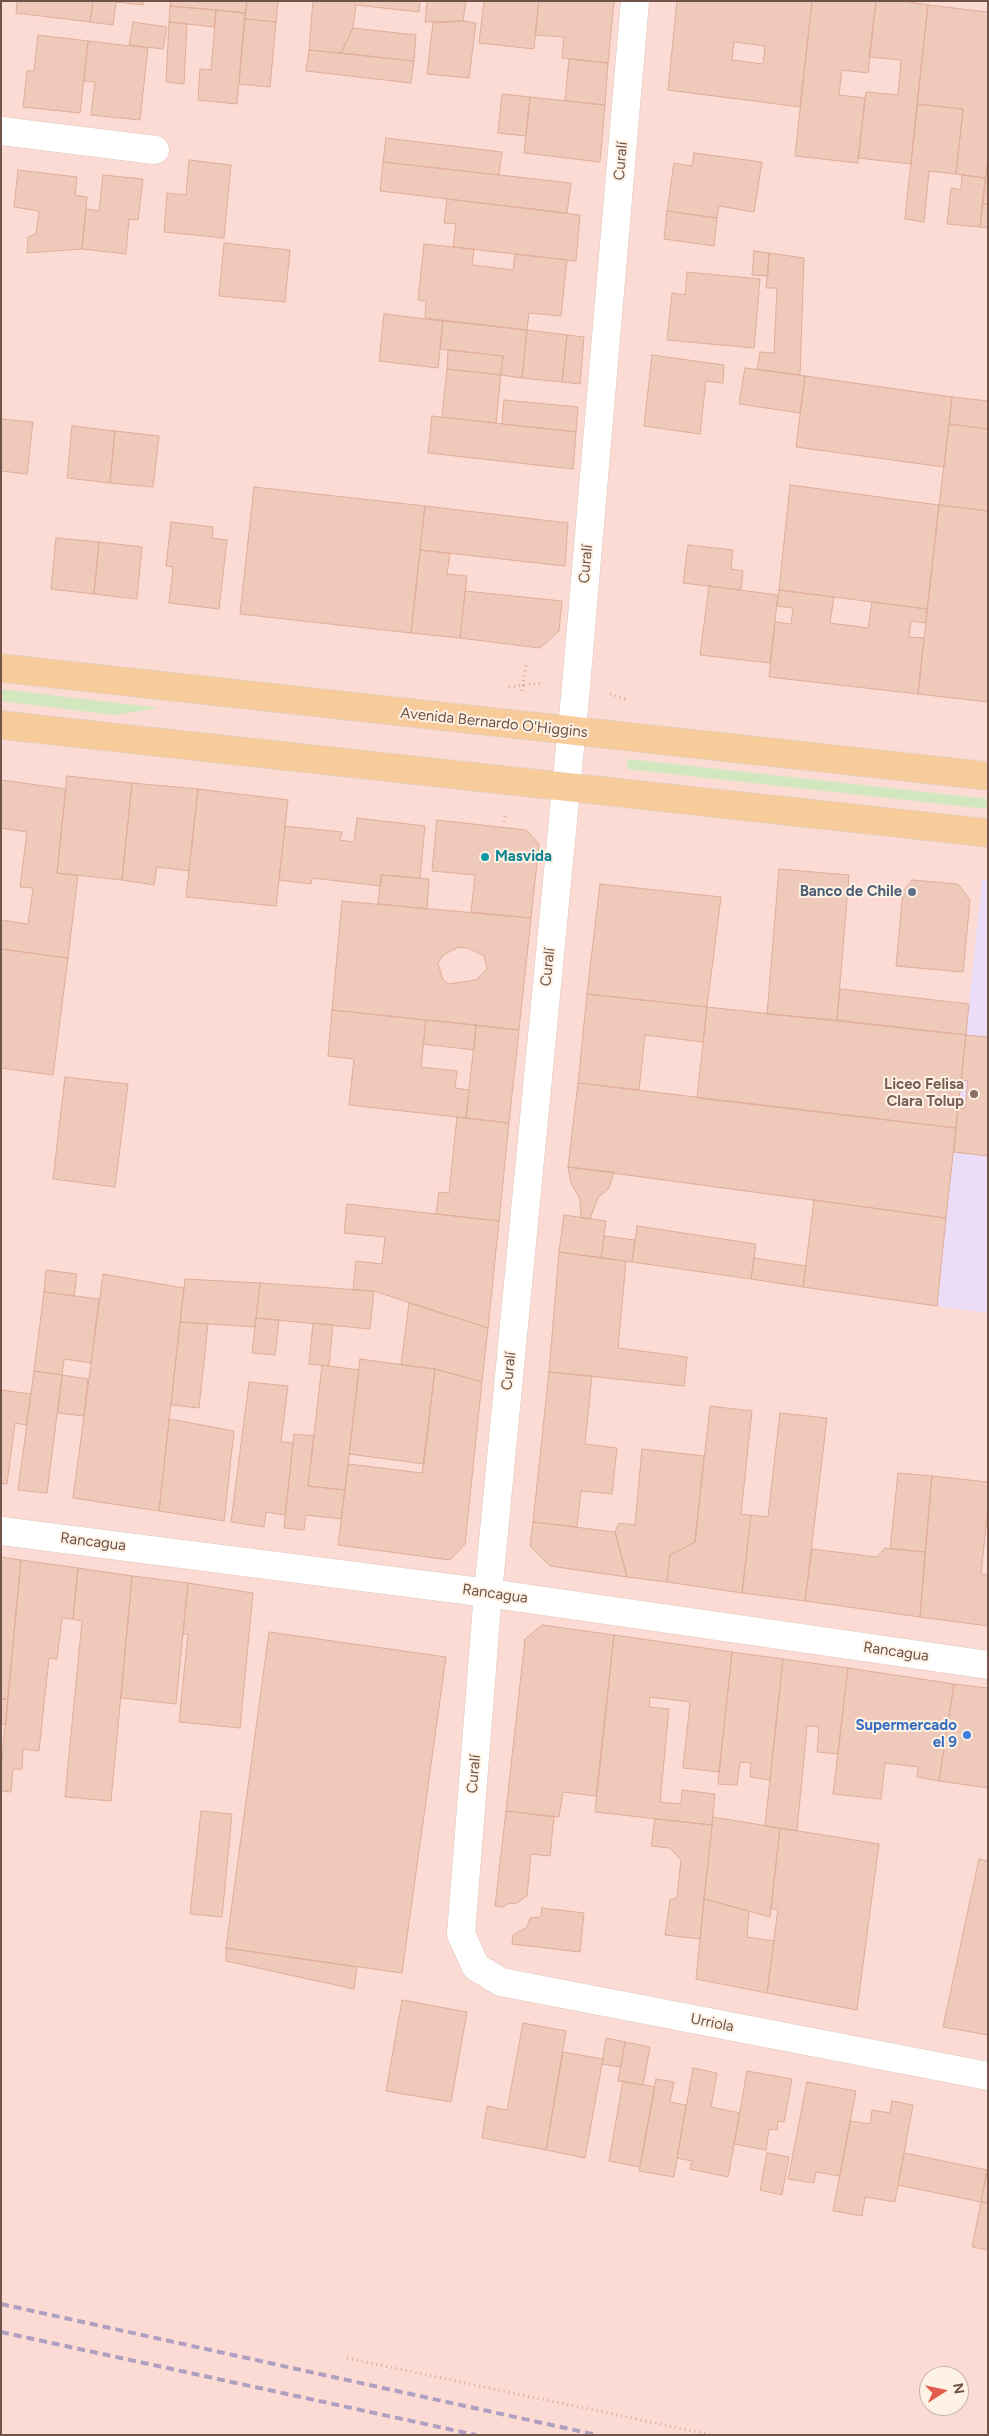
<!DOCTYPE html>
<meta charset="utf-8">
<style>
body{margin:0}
#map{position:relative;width:989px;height:2436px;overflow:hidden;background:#fbeee0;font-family:Figtree,sans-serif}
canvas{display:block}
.frame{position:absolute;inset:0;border:2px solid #705349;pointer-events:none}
.north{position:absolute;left:919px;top:2366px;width:50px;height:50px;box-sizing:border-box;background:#fef2e5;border:1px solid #c5b2a7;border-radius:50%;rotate:80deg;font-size:14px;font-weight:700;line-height:20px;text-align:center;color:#705349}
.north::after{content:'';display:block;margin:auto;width:18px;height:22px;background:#e15b49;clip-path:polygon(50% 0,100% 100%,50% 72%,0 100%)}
</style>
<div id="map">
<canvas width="989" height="2436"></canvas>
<div class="frame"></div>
<div class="north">N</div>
</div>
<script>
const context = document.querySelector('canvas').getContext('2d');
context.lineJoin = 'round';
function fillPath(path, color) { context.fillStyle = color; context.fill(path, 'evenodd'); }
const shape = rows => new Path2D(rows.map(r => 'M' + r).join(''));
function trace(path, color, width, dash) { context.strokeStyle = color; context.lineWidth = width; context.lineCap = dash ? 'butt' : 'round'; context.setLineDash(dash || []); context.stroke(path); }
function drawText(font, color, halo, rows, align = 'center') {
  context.font = font + ' Figtree,sans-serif'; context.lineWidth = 4; context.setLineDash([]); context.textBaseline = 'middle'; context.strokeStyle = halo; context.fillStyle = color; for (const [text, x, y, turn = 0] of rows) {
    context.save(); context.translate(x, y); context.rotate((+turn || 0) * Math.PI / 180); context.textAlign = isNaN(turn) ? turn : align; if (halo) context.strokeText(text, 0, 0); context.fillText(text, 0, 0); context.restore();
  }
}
const commercial = shape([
 [1,1,988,1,988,2435,1,2435],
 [929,2376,959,2376,959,2406,929,2406]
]);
const education = shape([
 [982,880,988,880,988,1313,937,1306]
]);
const green = shape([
 [1,689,159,708,114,715,1,701],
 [628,759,988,799,988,809,627,769]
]);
const building = shape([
 [17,1,93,1,90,22,16,13,17,1],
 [93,1,144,1,143,5,116,2,113,25,90,22,93,1],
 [171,1,247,1,245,13,170,6,171,1],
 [247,1,278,1,276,22,245,19,247,1],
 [313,1,352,1,356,5,353,28,341,53,309,50,313,1],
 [352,1,420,1,419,12,356,5,352,1],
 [427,1,466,1,463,21,425,22,427,1],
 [484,1,539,1,534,49,479,43,484,1],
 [539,1,614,1,608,63,562,58,564,37,535,35,539,1],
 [677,1,812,1,800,107,668,90,677,1],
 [734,42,765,46,763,64,732,60,734,42],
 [812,1,876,1,868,73,842,70,839,95,865,98,858,163,795,156,812,1],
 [876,1,903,1,928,5,911,164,858,158,866,92,898,95,901,60,869,57,876,1],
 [928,5,988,12,988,157,986,178,956,174,963,109,917,104,928,5],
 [170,6,216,10,214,27,169,22,170,6],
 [216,10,245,13,237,104,198,100,200,69,211,70,216,10],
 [245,19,276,22,270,87,239,84,245,19],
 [463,21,476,23,469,78,427,74,433,23,463,21],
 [133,22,167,27,163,49,129,45,133,22],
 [169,22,187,24,184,84,166,82,169,22],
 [353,28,416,35,414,61,341,53,353,28],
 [38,35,88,41,80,113,23,107,27,71,34,71,38,35],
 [88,41,148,48,140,120,91,115,95,82,84,81,88,41],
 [309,50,414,61,411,83,306,71,309,50],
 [569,59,608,63,605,105,565,101,569,59],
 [502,94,530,97,526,136,498,133,502,94],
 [530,97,605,105,600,162,524,153,530,97],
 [917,104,963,109,956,174,929,171,924,222,905,219,917,104],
 [386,138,502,152,499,175,383,162,386,138],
 [694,153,762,162,754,212,719,206,717,218,667,211,674,163,692,166,694,153],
 [988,157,988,204,982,204,988,157],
 [189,160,231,165,224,238,164,232,167,193,186,195,189,160],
 [383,162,571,183,567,213,380,191,383,162],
 [18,170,77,177,75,195,87,197,82,249,27,253,28,237,36,234,39,211,14,207,18,170],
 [103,175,143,179,138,220,129,219,126,254,82,249,86,209,99,211,103,175],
 [962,175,986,178,980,227,947,224,951,188,961,190,962,175],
 [447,199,580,215,576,261,453,247,456,224,444,223,447,199],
 [982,204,988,204,988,228,980,227,982,204],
 [667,211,717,218,714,246,664,239,667,211],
 [224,243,290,250,285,302,219,296,224,243],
 [424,244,474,249,472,265,513,270,515,254,567,260,561,316,529,313,527,330,425,318,426,301,418,300,424,244],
 [754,251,769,253,768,276,752,275,754,251],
 [769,253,804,258,800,375,757,369,760,352,774,353,777,288,766,288,769,253],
 [687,272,760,279,754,348,667,340,672,293,685,295,687,272],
 [384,314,443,321,438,368,379,361,384,314],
 [443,321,527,330,522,378,501,375,503,356,440,349,443,321],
 [527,330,567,335,562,382,522,378,527,330],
 [567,335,584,337,580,384,562,382,567,335],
 [448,350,503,356,501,375,447,369,448,350],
 [652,355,724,365,723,383,706,381,700,434,644,426,652,355],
 [745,368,805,376,800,413,739,404,745,368],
 [447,369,501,375,496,423,442,417,447,369],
 [805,376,952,397,944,467,796,447,805,376],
 [952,397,988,401,988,429,949,424,952,397],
 [504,400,578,407,576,432,502,424,504,400],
 [432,416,576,432,573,469,428,453,432,416],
 [1,419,33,422,27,474,1,471,1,419],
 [949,424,988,429,988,511,939,505,949,424],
 [72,426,115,431,110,483,67,478,72,426],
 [115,431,159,436,153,487,110,483,115,431],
 [790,485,939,505,927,609,779,590,790,485],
 [254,487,425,506,411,633,240,614,254,487],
 [939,505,988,511,988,702,918,694,939,505],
 [425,506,568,523,565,566,420,550,425,506],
 [171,522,213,527,212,538,227,540,219,609,169,603,173,567,166,566,171,522],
 [56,538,99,542,94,594,51,589,56,538],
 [99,542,142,547,137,599,94,594,99,542],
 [688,545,733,550,731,569,743,571,741,590,683,583,688,545],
 [420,550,450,553,447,574,467,576,460,638,411,633,420,550],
 [709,586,778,595,770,663,700,655,709,586],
 [779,590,834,597,830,623,868,628,872,602,927,609,926,623,911,621,909,637,924,638,918,694,769,677,775,622,791,624,793,608,777,606,779,590],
 [465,591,562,601,559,631,540,648,460,638,465,591],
 [67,776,132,783,122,880,57,873,67,776],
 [1,780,66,789,57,873,78,875,68,958,1,949,1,920,28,924,33,888,20,887,27,832,1,828,1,780],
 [132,783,198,789,189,871,157,867,154,885,122,880,132,783],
 [198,789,288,800,276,906,186,897,198,789],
 [357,818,425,826,420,878,381,875,381,886,312,878,311,884,279,880,285,826,342,832,340,840,354,842,357,818],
 [437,820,526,830,539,844,531,918,471,912,475,875,432,871,437,820],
 [779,869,849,875,837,1020,767,1014,779,869],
 [381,875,429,879,427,909,378,904,381,875],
 [912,880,958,884,970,900,963,972,896,966,903,891,912,880],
 [600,884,721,897,707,1007,587,994,600,884],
 [342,901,531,918,519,1030,332,1010,342,901],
 [459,947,468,948,484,956,487,969,476,980,449,984,443,980,438,963,443,955,459,947],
 [1,949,68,958,53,1075,1,1068,1,949],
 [840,989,969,1004,966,1035,837,1020,840,989],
 [587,994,707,1007,703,1042,645,1035,639,1090,578,1083,587,994],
 [707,1007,966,1035,956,1128,697,1098,707,1007],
 [332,1010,426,1020,421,1067,457,1071,455,1088,469,1090,466,1118,349,1105,354,1059,328,1056,332,1010],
 [426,1020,476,1025,474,1050,423,1044,426,1020],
 [476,1025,519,1030,509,1123,466,1118,476,1025],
 [966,1035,988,1037,988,1156,954,1152,958,1108,965,1108,968,1081,961,1080,966,1035],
 [65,1077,128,1084,115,1187,53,1179,65,1077],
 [578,1083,956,1128,946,1218,568,1167,578,1083],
 [457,1117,509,1123,499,1221,436,1214,439,1192,449,1193,457,1117],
 [568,1167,614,1172,609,1188,598,1198,590,1219,581,1218,580,1199,571,1183,568,1167],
 [814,1200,946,1218,937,1306,803,1287,814,1200],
 [347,1204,499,1221,488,1328,374,1291,353,1290,356,1261,382,1264,385,1237,344,1233,347,1204],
 [564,1215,606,1221,601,1258,559,1252,564,1215],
 [637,1226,756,1244,751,1279,632,1262,637,1226],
 [604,1236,635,1240,632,1262,601,1258,604,1236],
 [559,1252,626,1261,618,1348,687,1357,684,1386,549,1372,559,1252],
 [754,1258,806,1266,803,1287,751,1279,754,1258],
 [46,1270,77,1274,74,1296,44,1292,46,1270],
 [103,1274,184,1288,159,1511,73,1498,103,1274],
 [185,1279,260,1283,255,1327,180,1322,185,1279],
 [260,1283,374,1291,370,1329,256,1318,260,1283],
 [44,1292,99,1299,91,1363,64,1359,62,1375,34,1371,44,1292],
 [409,1303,488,1328,482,1382,435,1369,401,1365,409,1303],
 [256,1318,279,1320,275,1355,252,1353,256,1318],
 [180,1322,208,1324,199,1408,171,1405,180,1322],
 [313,1323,333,1325,329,1366,309,1364,313,1323],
 [360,1359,435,1369,424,1464,349,1454,360,1359],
 [322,1365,359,1370,345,1490,308,1486,322,1365],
 [435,1369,482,1382,465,1544,450,1560,338,1545,348,1464,422,1473,435,1369],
 [34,1371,62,1375,47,1493,18,1490,34,1371],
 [549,1372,592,1376,585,1444,617,1448,612,1494,581,1491,577,1527,533,1522,549,1372],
 [62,1375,88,1379,84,1416,58,1413,62,1375],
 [249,1382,288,1386,281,1442,293,1443,285,1515,266,1512,264,1527,231,1522,249,1382],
 [1,1390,31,1394,26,1425,15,1423,7,1484,1,1483,1,1390],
 [710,1406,752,1411,741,1514,751,1515,742,1593,667,1582,670,1555,695,1542,710,1406],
 [780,1413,827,1418,805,1601,742,1593,751,1515,768,1517,780,1413],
 [169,1419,234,1431,224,1521,159,1511,169,1419],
 [294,1434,314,1436,308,1486,345,1490,341,1519,306,1515,304,1530,284,1528,294,1434],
 [642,1449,704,1456,695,1542,670,1555,667,1582,627,1577,615,1532,619,1523,635,1525,642,1449],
 [898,1473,932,1476,925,1552,890,1549,898,1473],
 [932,1476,988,1482,988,1507,981,1574,988,1575,988,1626,920,1617,932,1476],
 [533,1522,615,1532,627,1577,550,1566,530,1546,533,1522],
 [885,1548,925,1552,920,1617,805,1601,812,1549,876,1557,885,1548],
 [1,1557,21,1560,8,1699,1,1699,1,1557],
 [21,1560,78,1568,73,1619,62,1618,57,1659,49,1658,39,1751,23,1749,22,1769,13,1769,11,1792,1,1791,1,1769,21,1560],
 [78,1568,132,1576,111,1801,65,1797,82,1621,73,1619,78,1568],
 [132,1576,188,1583,176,1704,121,1698,132,1576],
 [188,1583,253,1593,240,1728,179,1722,188,1634,183,1634,188,1583],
 [542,1625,614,1635,596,1796,563,1792,559,1817,506,1811,525,1639,542,1625],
 [269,1632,446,1657,402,1973,226,1948,269,1632],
 [614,1635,732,1652,719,1772,683,1768,690,1702,650,1697,649,1707,669,1709,660,1802,681,1804,682,1790,715,1794,712,1825,595,1812,614,1635],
 [732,1652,783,1659,770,1780,750,1777,751,1763,740,1762,737,1785,718,1784,732,1652],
 [783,1659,848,1668,838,1754,817,1752,819,1727,807,1726,797,1831,765,1826,783,1659],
 [848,1668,954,1684,939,1781,917,1777,918,1767,885,1763,881,1799,833,1794,848,1668],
 [954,1684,988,1688,988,1788,939,1781,954,1684],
 [1,1699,8,1699,6,1725,1,1724,1,1699],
 [201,1811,232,1814,222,1917,190,1914,201,1811],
 [506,1811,554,1817,550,1856,531,1854,527,1896,517,1903,507,1904,504,1907,495,1906,506,1811],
 [713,1817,780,1828,770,1917,704,1899,713,1817],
 [655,1819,712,1825,700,1939,665,1935,670,1900,677,1898,681,1860,670,1848,651,1846,655,1819],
 [780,1828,879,1844,857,2010,767,1993,778,1909,771,1909,780,1828],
 [979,1859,988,1861,988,2035,943,2027,979,1859],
 [704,1899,749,1911,747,1937,774,1941,767,1993,696,1979,704,1899],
 [542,1908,584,1913,580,1952,512,1944,513,1935,527,1927,530,1918,541,1917,542,1908],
 [226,1948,357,1967,354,1989,226,1961,226,1948],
 [402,2000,467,2012,451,2102,386,2091,402,2000],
 [523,2023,566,2031,546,2150,482,2138,487,2106,507,2110,523,2023],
 [606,2038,625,2042,621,2067,602,2064,606,2038],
 [625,2042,650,2047,643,2085,618,2081,625,2042],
 [563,2052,603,2059,585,2158,546,2150,563,2052],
 [693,2068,717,2073,711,2107,740,2113,728,2177,690,2169,692,2161,677,2158,693,2068],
 [747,2071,792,2079,784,2122,778,2121,777,2130,769,2129,766,2150,734,2144,747,2071],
 [656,2079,674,2082,670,2102,686,2105,674,2177,639,2171,656,2079],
 [623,2081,655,2087,640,2167,609,2161,623,2081],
 [807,2082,856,2091,840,2176,816,2172,814,2183,788,2179,807,2082],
 [892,2101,913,2105,895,2202,865,2197,862,2216,833,2211,850,2121,870,2124,872,2110,890,2113,892,2101],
 [767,2153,789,2157,782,2195,760,2190,767,2153],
 [904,2153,987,2170,981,2202,898,2185,904,2153],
 [988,2167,988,2203,981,2202,988,2167],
 [981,2202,988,2203,988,2250,972,2247,981,2202]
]);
const path = shape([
 [509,687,542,683],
 [522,691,526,664],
 [610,694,628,700],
 [504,822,506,814],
 [347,2358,712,2435]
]);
const minor = shape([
 [635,1,576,686,488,1593,461,1934,476,1967,501,1982,988,2076],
 [1,131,155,150]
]);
const tertiary = shape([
 [1,1531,488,1593,988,1665]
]);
const primary = shape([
 [1,668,988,776],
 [1,725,988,833]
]);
const rail = shape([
 [1,2304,597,2435],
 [1,2332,476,2435]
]);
const markers = [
 [485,857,5,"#0f9aa8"],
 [912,892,5,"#5c6f8a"],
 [974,1094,5,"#8d6e63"],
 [967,1735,5,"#3f7fe0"]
];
const streetNames = [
 ["Curalí",621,161,-85],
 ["Curalí",586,564,-85],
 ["Avenida Bernardo O'Higgins",494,723,6],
 ["Curalí",548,967,-84],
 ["Curalí",509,1371,-84],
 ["Rancagua",93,1542,7],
 ["Rancagua",495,1594,8],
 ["Rancagua",896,1652,8],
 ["Curalí",474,1774,-85],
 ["Urriola",712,2023,11]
];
const cultureNames = [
 ["Masvida",495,857]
];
const serviceNames = [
 ["Banco de Chile",902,892]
];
const educationNames = [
 ["Liceo Felisa",964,1085],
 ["Clara Tolup",964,1102]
];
const shopNames = [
 ["Supermercado",957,1726],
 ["el 9",957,1743]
];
fillPath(commercial, '#fbdbd4');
fillPath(education, '#ebddf7');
fillPath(green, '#d3e7bf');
fillPath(building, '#efc9b9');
trace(building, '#e1ae9a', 1);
trace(minor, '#dec9bc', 29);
trace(tertiary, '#dec9bc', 29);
trace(primary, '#d7cfcc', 29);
trace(path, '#d3ac9c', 3, [1, 4]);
trace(minor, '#fff', 28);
trace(tertiary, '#fff', 28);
trace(primary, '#f8cb9a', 28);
trace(rail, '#afa0c2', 4, [8, 5]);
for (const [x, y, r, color] of markers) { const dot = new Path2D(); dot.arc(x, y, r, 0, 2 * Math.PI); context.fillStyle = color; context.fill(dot); trace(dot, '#fef2e5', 2); }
drawText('15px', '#705349', '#fef2e5', streetNames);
drawText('bold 15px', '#0d838f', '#fef2e5', cultureNames, 'left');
drawText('bold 15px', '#4e5e75', '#fef2e5', serviceNames, 'right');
drawText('bold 15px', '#785e54', '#fef2e5', educationNames, 'right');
drawText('bold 15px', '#366cbe', '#fef2e5', shopNames, 'right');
</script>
